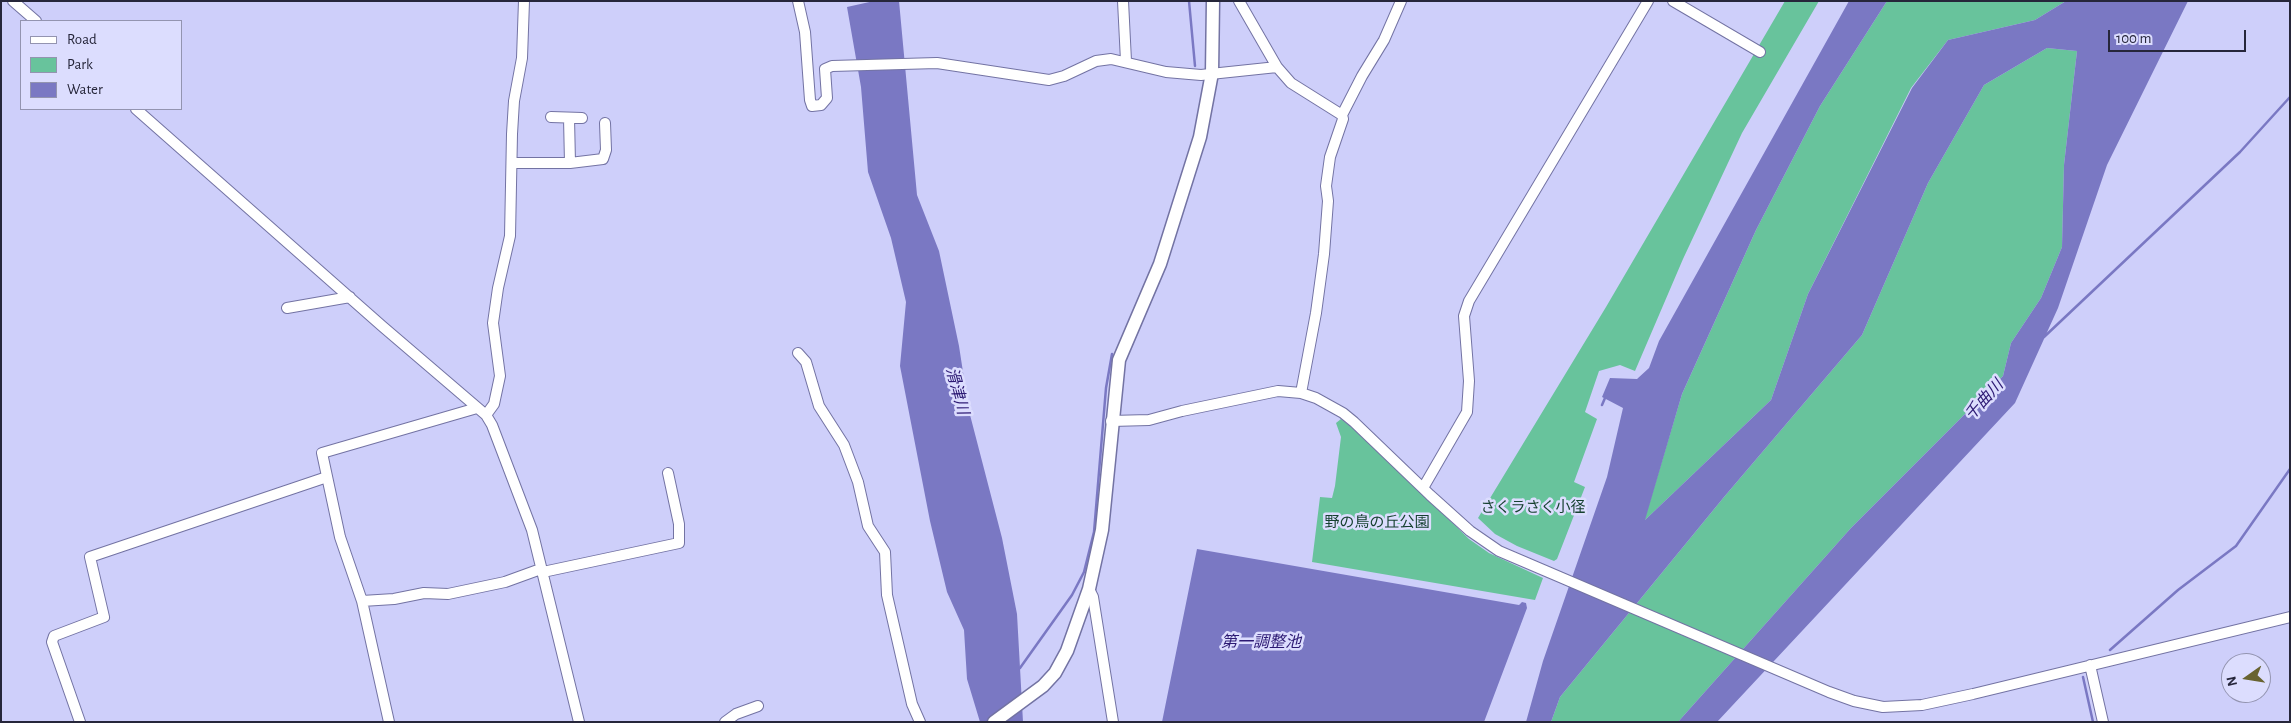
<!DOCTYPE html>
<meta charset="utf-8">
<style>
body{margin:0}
#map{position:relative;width:2291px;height:723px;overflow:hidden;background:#cecffa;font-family:"Alegreya Sans",sans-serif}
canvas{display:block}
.frame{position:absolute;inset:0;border:2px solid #26263a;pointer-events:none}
.legend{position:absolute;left:20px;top:20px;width:162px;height:90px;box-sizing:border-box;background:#dcddfe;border:1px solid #9394b0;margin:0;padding:6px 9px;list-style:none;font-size:15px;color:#26263a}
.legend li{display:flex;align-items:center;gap:10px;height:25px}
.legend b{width:25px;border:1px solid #9394b0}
.north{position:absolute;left:2221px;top:653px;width:50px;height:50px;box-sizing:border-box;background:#dcddfe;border:1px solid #9394b0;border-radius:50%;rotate:257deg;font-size:14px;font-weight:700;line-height:20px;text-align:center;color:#26263a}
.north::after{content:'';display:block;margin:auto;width:18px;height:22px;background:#686330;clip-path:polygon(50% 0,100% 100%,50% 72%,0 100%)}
.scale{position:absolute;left:2108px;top:30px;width:138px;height:22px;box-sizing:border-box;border:2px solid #26263a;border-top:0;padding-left:6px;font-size:15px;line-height:18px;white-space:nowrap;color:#26263a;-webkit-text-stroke:4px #dcddfe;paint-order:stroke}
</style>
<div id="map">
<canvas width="2291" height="723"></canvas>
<div class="frame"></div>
<ul class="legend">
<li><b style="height:6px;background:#fff"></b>Road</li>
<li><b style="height:14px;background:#68c39c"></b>Park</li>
<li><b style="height:14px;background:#7a78c3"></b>Water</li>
</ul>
<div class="north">N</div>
<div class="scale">100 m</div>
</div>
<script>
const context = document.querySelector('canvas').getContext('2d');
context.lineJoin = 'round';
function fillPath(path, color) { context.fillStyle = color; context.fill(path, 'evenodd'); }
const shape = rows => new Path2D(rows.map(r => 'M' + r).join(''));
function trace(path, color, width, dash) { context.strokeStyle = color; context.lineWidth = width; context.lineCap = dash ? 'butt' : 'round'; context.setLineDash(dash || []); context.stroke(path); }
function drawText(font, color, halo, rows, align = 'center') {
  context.font = font + ' "Alegreya Sans","Noto Sans JP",sans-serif'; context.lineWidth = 5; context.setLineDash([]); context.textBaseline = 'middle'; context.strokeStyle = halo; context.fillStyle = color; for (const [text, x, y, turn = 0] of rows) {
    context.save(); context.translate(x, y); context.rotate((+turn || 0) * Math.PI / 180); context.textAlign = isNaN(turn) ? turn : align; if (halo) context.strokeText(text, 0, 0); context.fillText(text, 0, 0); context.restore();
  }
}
const green = shape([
 [1785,1,1819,1,1742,133,1683,259,1635,371,1620,365,1599,371,1585,412,1597,419,1574,482,1585,487,1557,559,1554,561,1517,546,1495,534,1478,518,1606,307],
 [1887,1,2066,1,2035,20,1948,40,1911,88,1808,294,1771,400,1644,521,1682,394,1756,230,1820,106],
 [2047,48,2077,51,2064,165,2062,247,2041,298,2011,343,2003,376,1851,528,1678,722,1551,722,1560,697,1724,497,1862,335,1928,183,1984,85],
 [1341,419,1362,435,1469,539,1489,553,1543,578,1535,600,1312,562,1320,497,1332,498,1335,486,1341,437,1336,423]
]);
const water = shape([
 [874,1,899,1,917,195,939,251,959,346,969,411,1002,538,1017,614,1023,722,980,722,967,679,964,630,947,592,930,521,900,366,906,302,891,238,868,172,861,87,847,7],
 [1849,1,1887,1,1820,106,1756,230,1682,394,1645,520,1771,400,1808,294,1912,88,1948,40,2035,20,2066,1,2188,1,2107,165,2058,308,2015,403,1717,722,1678,722,1851,528,2003,376,2011,343,2041,298,2062,247,2064,165,2077,51,2047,48,1984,85,1928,183,1862,335,1724,497,1560,697,1551,722,1526,722,1543,661,1607,477,1623,408,1602,397,1610,378,1637,379,1649,368,1659,341],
 [1197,549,1519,605,1522,602,1526,603,1527,608,1484,722,1162,722]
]);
const stream = shape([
 [1189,1,1195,66],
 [2044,337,2240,152,2290,97],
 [1602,405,1605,398],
 [2110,650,2178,590,2236,546,2290,469],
 [1020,668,1072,595,1084,572,1094,532,1106,388,1112,354],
 [2083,677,2093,722]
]);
const minor = shape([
 [13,1,36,21],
 [798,1,805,32,810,100,812,106,821,105,827,98,825,69,832,66,937,63,1049,80,1064,76,1096,61,1111,59,1166,72,1201,75,1277,67,1291,83,1342,115],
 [1123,1,1126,61],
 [1239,1,1277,67],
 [1673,1,1760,52],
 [136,109,382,326,486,415,492,425,532,530,579,722],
 [551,117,582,118],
 [569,118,570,163],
 [513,163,570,163,603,159,606,150,605,123],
 [287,308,350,297],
 [798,353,806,362,819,406,844,445,858,482,868,526,885,552,887,595,912,704,920,722],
 [1301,393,1316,313,1324,254,1328,201,1326,186,1330,157,1343,119,1342,115,1362,76,1384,40,1401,1],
 [486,415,494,404,500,376,493,323,498,288,510,236,512,134,514,101,522,58,524,1],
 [1111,421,1149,420,1182,411,1278,391,1301,393,1316,398,1343,413,1354,422,1430,495,1470,531,1499,551,1829,692,1854,701,1883,707,1922,705,1973,694,2290,617],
 [1423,488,1467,412,1469,381,1464,316,1469,301,1648,1],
 [1089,589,1093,597,1113,722],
 [362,601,394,599,424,593,448,594,505,582,538,570,543,572,679,543,679,524,668,473],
 [2090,665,2103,722],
 [80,722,52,642,54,636,104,617,90,557,327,477],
 [389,722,362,601,340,537,322,453,477,408],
 [725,722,736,714,758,706]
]);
const major = shape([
 [994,722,1043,686,1055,673,1067,651,1089,589,1102,530,1119,360,1160,264,1200,137,1212,73,1213,1]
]);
const parkNames = [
 ["さくラさく小径",1533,507],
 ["野の鳥の丘公園",1377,522]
];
const waterNames = [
 ["滑津川",957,391,75],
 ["千曲川",1984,400,-48],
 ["第一調整池",1261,642]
];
fillPath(green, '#68c39c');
fillPath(water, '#7a78c3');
trace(stream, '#7a78c3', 2.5);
trace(minor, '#7373a3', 12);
trace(major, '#7373a3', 15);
trace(minor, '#fff', 10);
trace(major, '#fff', 12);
drawText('15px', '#164130', '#dcddfe', parkNames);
drawText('italic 16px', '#2c1973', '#dcddfe', waterNames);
</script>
